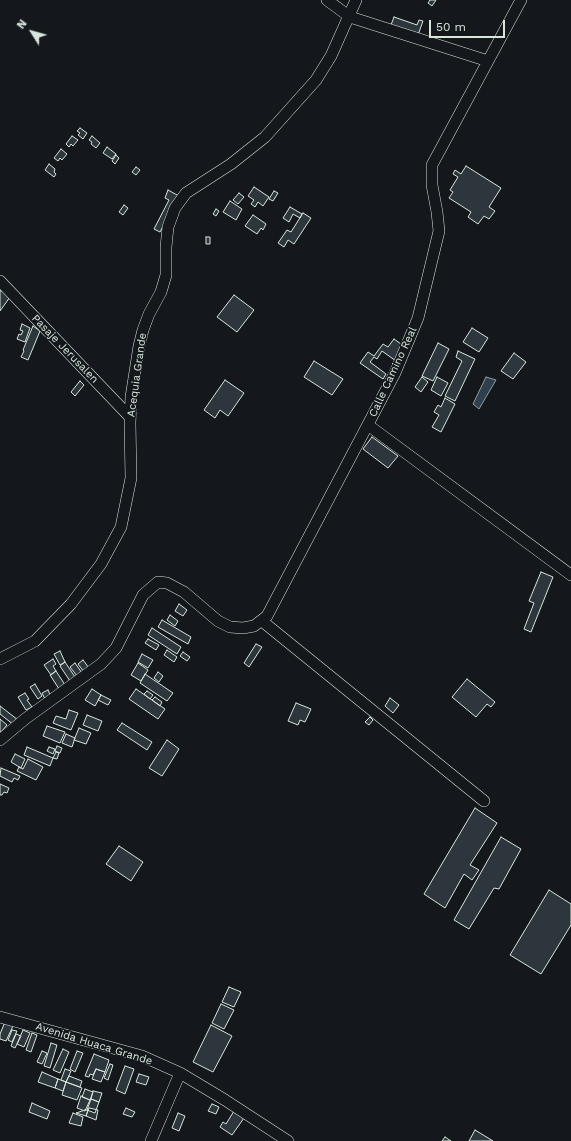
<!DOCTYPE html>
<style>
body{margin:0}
#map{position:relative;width:571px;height:1141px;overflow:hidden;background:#14181c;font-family:"Work Sans",sans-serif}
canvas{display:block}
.north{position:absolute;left:12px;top:12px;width:40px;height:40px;-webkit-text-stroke:3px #14181c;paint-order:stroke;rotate:307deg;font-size:11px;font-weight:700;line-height:16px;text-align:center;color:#d8e6dc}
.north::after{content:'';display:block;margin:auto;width:14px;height:18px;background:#d8e6dc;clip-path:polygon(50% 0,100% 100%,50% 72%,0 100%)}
.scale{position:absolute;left:429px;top:20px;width:76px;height:18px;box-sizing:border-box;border:2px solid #d8e6dc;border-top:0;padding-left:5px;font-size:12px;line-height:14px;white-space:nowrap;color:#d8e6dc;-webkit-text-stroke:3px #14181c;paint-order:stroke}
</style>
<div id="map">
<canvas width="571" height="1141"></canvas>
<div class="north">N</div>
<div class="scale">50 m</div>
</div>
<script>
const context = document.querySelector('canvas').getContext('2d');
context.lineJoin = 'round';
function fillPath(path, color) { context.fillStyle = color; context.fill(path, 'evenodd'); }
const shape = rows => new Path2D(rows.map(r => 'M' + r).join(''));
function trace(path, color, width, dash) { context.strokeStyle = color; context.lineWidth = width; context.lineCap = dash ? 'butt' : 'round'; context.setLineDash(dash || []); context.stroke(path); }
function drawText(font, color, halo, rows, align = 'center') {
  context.font = font + ' "Work Sans",sans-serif'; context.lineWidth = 3; context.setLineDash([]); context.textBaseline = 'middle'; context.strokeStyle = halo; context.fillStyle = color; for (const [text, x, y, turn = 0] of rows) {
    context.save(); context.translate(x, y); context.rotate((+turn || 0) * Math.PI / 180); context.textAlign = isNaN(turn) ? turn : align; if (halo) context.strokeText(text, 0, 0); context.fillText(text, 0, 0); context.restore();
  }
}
const water = shape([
 [486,377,496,380,479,409,473,404,486,377]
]);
const building = shape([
 [430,0,436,0,432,6,428,3,430,0],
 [394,17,417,25,419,20,423,21,418,35,391,25,394,17],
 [80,128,87,133,83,139,78,135,80,133,77,131,80,128],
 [72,136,78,140,73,146,71,144,69,147,66,144,72,136],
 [92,136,100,143,96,148,91,144,92,142,89,140,92,136],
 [107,147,116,154,112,159,103,153,107,147],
 [61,149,67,154,62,160,60,158,58,161,54,158,61,149],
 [116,155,119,158,115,164,112,161,116,155],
 [49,164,55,169,54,172,56,174,54,177,45,170,49,164],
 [466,166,501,188,489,207,495,211,489,219,484,216,478,224,468,217,471,212,449,198,453,192,450,190,458,177,453,174,455,170,461,174,466,166],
 [136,167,140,170,136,175,132,172,136,167],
 [254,187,269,197,263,206,258,202,255,207,251,204,254,200,248,196,254,187],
 [168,190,179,196,160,232,154,229,169,200,165,198,168,190],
 [274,191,278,193,273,201,269,199,274,191],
 [239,193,244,197,238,204,233,200,239,193],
 [230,201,242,209,236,220,223,212,230,201],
 [124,205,128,208,123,215,119,212,124,205],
 [290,207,302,214,300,218,293,214,289,222,283,218,290,207],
 [216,209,219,211,216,216,213,214,216,209],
 [303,213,311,218,294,244,288,240,284,247,278,243,287,230,291,232,303,213],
 [253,215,266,224,263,230,261,228,257,234,245,226,253,215],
 [206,237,210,237,210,244,206,244,206,237],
 [0,290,10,297,0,311,0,290],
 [234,295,254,310,237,332,217,317,234,295],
 [22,324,30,328,25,342,17,339,19,334,21,335,23,331,20,330,22,324],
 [33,326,40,331,28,360,21,357,24,351,23,350,33,326],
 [472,328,488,338,479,352,463,342,472,328],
 [394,339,405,347,396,361,382,351,377,359,374,357,370,362,386,374,383,379,360,363,368,352,374,356,383,344,388,347,394,339],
 [438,343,449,349,433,381,422,376,438,343],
 [458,351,475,359,455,401,445,396,462,361,456,357,458,351],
 [514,353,526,362,513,379,501,371,514,353],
 [314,361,343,379,332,395,304,377,314,361],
 [422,377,428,382,421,392,415,387,422,377],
 [437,377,448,383,441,396,431,390,437,377],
 [225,380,244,393,228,416,220,410,215,418,204,410,225,380],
 [80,381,84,385,75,396,71,392,80,381],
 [445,398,455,404,441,432,432,427,439,415,434,412,438,405,441,407,445,398],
 [372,437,398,456,388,468,363,449,372,437],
 [541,572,553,577,531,632,524,629,534,603,529,601,541,572],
 [179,604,187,610,183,616,175,611,179,604],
 [170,615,178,621,175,626,167,620,170,615],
 [162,620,191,637,188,644,158,627,162,620],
 [152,628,181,647,177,654,148,635,152,628],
 [148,639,159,645,156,650,145,643,148,639],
 [256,644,262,647,249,667,244,663,256,644],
 [167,650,177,657,174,662,164,655,167,650],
 [60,651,65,662,60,665,54,654,60,651],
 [183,652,190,657,187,661,180,656,183,652],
 [142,654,153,660,148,668,138,662,142,654],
 [53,659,56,664,53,666,56,671,51,675,44,665,53,659],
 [83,660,89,668,84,672,78,664,83,660],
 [65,662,75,677,70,681,60,666,65,662],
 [75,663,82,673,78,677,70,667,75,663],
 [138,663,148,670,141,681,131,675,138,663],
 [56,671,67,688,61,692,50,675,56,671],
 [158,672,163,676,159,682,154,678,158,672],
 [145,674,173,693,167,701,140,683,145,674],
 [467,679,495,702,491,707,487,704,476,717,452,697,467,679],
 [35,684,42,696,38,699,30,687,35,684],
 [92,689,101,695,95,706,85,700,92,689],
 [136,689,165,709,158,719,129,699,136,689],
 [48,690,52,699,46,701,42,693,48,690],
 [147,691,153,695,150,699,144,694,147,691],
 [25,693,29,699,27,700,32,707,26,710,18,697,25,693],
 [101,695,111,700,108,705,98,700,101,695],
 [155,697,162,702,160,706,152,700,155,697],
 [390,698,399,705,393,713,385,706,390,698],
 [296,703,311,709,305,722,300,720,298,725,288,721,296,703],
 [0,706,18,720,14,725,0,714,0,706],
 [69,710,78,713,71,730,53,723,56,716,66,719,69,710],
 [87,715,102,721,98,731,83,725,87,715],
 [370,717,373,720,369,725,365,722,370,717],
 [0,719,7,725,1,732,0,732,0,719],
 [122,723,152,742,147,750,117,730,122,723],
 [47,726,65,732,60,743,43,736,47,726],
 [79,728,91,733,86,744,74,740,79,728],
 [66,734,75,738,72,747,62,743,66,734],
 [167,740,179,749,162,776,149,768,167,740],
 [57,746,62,748,60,753,55,751,57,746],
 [27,747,53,758,50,766,24,755,27,747],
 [49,747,55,749,53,754,47,751,49,747],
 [56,752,59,753,57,759,53,758,56,752],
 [15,754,25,759,21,768,11,762,15,754],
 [28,759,43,767,36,780,17,771,19,767,23,769,28,759],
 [1,768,20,776,18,780,14,778,12,782,0,776,1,768],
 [0,784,9,788,7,793,4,792,2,795,0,795,0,784],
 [475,808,497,823,470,865,479,870,472,880,464,874,445,908,424,894,475,808],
 [501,837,521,849,499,889,494,888,469,929,454,920,501,837],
 [119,846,143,862,131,881,106,864,119,846],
 [549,890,571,904,571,925,541,974,510,955,549,890],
 [229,987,241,992,234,1007,222,1002,229,987],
 [221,1004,234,1010,224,1029,212,1023,221,1004],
 [5,1022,13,1026,6,1041,0,1039,0,1034,5,1022],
 [211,1025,232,1036,213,1072,193,1062,211,1025],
 [12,1030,17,1031,12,1042,8,1040,12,1030],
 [23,1030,30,1033,24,1047,17,1044,23,1030],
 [32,1033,37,1035,31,1052,26,1050,32,1033],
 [16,1034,21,1036,15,1048,11,1046,16,1034],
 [51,1043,57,1045,50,1068,44,1066,51,1043],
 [63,1049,69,1052,60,1073,53,1070,63,1049],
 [42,1051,47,1053,42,1064,37,1062,42,1051],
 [77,1051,83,1053,75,1072,70,1069,77,1051],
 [94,1054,109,1060,105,1072,96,1069,93,1075,90,1074,89,1077,85,1076,94,1054],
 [110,1064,113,1065,108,1080,104,1078,110,1064],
 [125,1066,134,1069,125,1094,116,1090,125,1066],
 [65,1069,71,1071,66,1082,61,1080,65,1069],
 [96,1069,105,1072,101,1082,92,1079,96,1069],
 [42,1072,58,1079,55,1088,38,1082,42,1072],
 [139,1074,149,1077,146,1085,136,1082,139,1074],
 [69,1076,82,1081,80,1087,66,1082,69,1076],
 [58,1079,66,1082,63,1091,55,1088,58,1079],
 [66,1082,82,1088,77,1100,62,1095,66,1082],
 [85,1089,93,1092,90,1100,82,1097,85,1089],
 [93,1091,102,1093,99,1102,91,1099,93,1091],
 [81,1096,90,1100,85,1111,77,1108,81,1096],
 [91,1099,99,1102,95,1113,87,1110,91,1099],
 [32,1103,50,1111,47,1119,29,1112,32,1103],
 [212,1104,219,1107,216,1114,208,1111,212,1104],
 [89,1108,98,1110,96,1120,86,1116,89,1108],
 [126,1108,135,1112,132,1117,123,1114,126,1108],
 [85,1110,88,1110,86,1116,76,1113,85,1110],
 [234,1111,244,1118,232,1135,220,1127,223,1122,226,1124,234,1111],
 [73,1113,83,1117,81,1126,69,1123,73,1113],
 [178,1113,185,1116,179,1131,172,1128,178,1113],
 [475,1130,493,1141,469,1141,475,1130],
 [445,1137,451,1141,442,1141,445,1137]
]);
const minor = shape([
 [327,0,350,17,488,61],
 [0,281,130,417],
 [368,425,571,575],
 [262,621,484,801],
 [0,659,35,641,71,604,101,564,121,527,131,478,130,423,131,397,139,346,143,330,149,314,161,292,166,275,166,247,168,227,175,208,186,193,231,164,265,137,316,80,331,56,356,0],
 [0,740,25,719,101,664,116,648,143,595,158,582,167,583,184,592,218,621,230,627,243,628,254,626,267,616,395,373,418,318,439,231,437,212,432,185,432,165,521,0],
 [0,1017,142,1056,180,1073,225,1100,288,1141],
 [151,1141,180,1073]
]);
const streetNames = [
 ["Pasaje Jerusalen",65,349,46],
 ["Calle Camino Real",393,372,-65],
 ["Acequia Grande",137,375,-82],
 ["Avenida Huaca Grande",94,1044,17]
];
fillPath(water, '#2f3f4d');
trace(water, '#939e99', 1);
fillPath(building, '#2c363c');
trace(building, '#d8e6dc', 1);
trace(minor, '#d8e6dc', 12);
trace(minor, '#14181c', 11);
drawText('11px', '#d8e6dc', '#14181c', streetNames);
</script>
